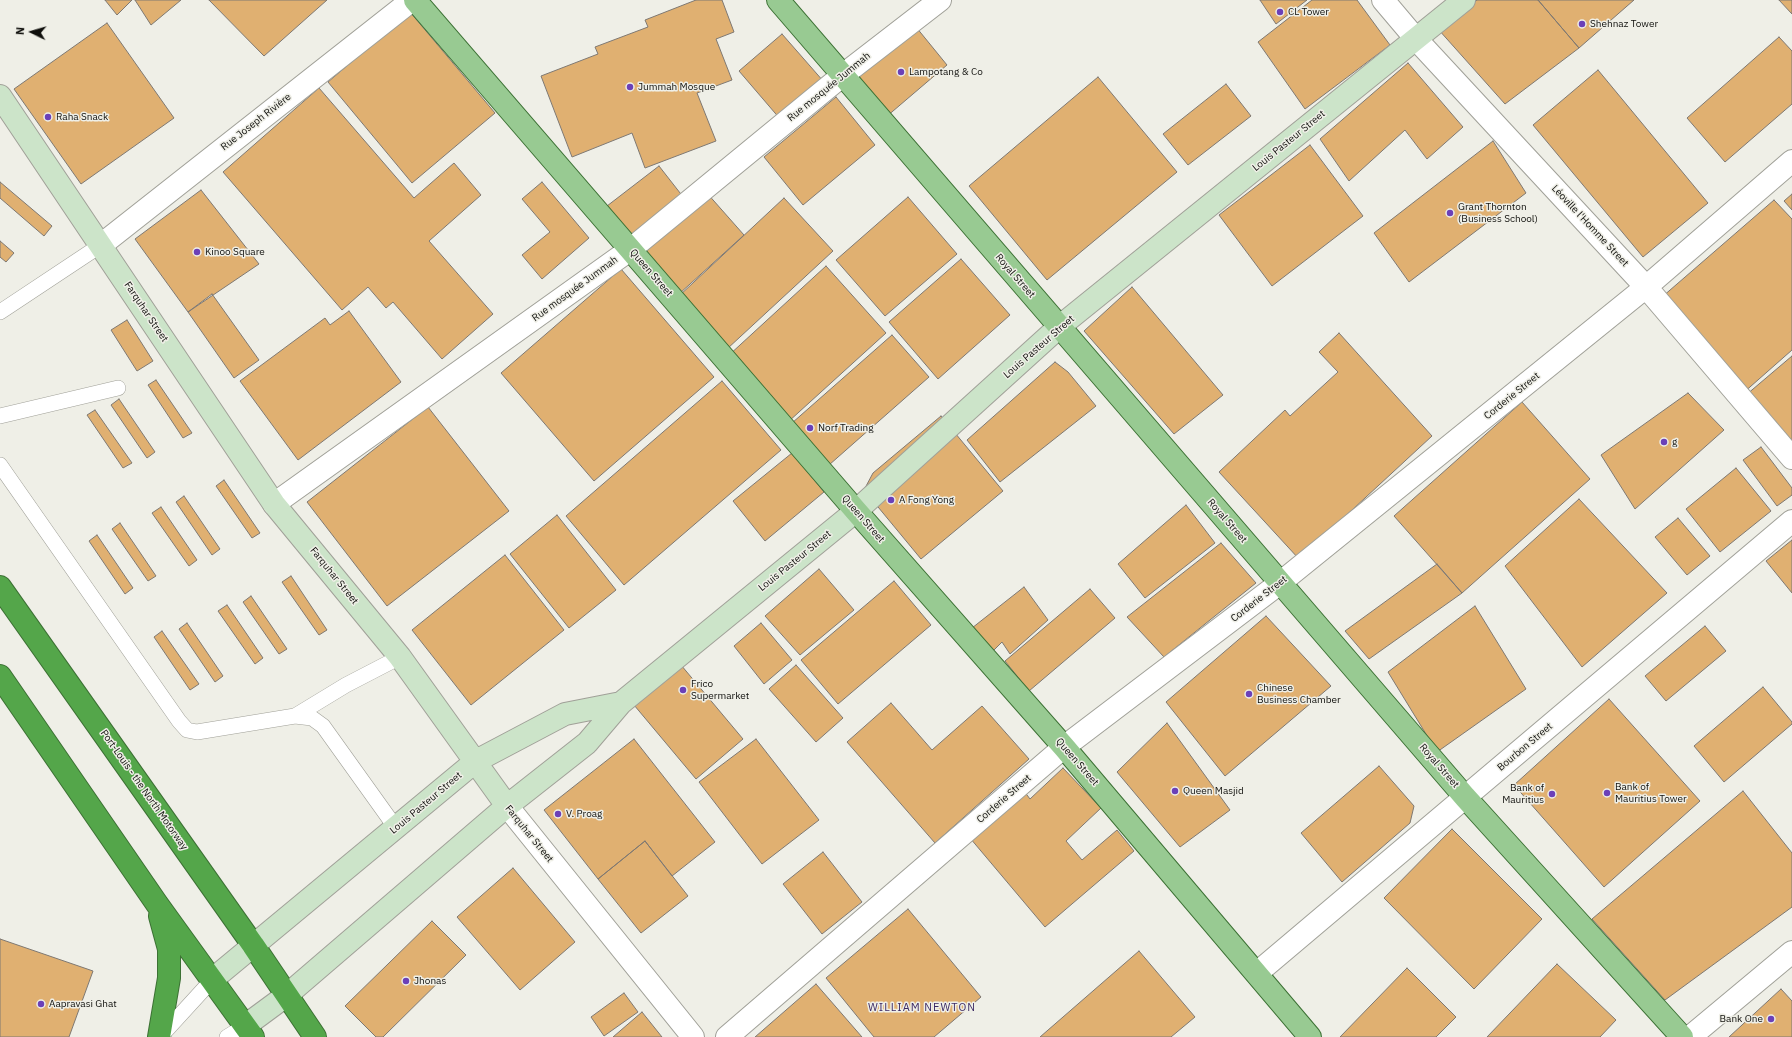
<!DOCTYPE html>
<meta charset="utf-8">
<style>
body{margin:0}
#map{position:relative;width:1792px;height:1037px;overflow:hidden;background:#efefe7;font-family:"IBM Plex Sans",sans-serif}
canvas{display:block}
.north{position:absolute;left:12px;top:12px;width:40px;height:40px;-webkit-text-stroke:3px #efefe7;paint-order:stroke;rotate:275deg;font-size:11px;font-weight:700;line-height:16px;text-align:center;color:#0f0f0c}
.north::after{content:'';display:block;margin:auto;width:14px;height:18px;background:#0f0f0c;clip-path:polygon(50% 0,100% 100%,50% 72%,0 100%)}
</style>
<div id="map">
<canvas width="1792" height="1037"></canvas>
<div class="north">N</div>
</div>
<script>
const context = document.querySelector('canvas').getContext('2d');
context.lineJoin = 'round';
function fillPath(path, color) { context.fillStyle = color; context.fill(path, 'evenodd'); }
const shape = rows => new Path2D(rows.map(r => 'M' + r).join(''));
function trace(path, color, width, dash) { context.strokeStyle = color; context.lineWidth = width; context.lineCap = dash ? 'butt' : 'round'; context.setLineDash(dash || []); context.stroke(path); }
function drawText(font, color, halo, rows, align = 'center') {
  context.font = font + ' "IBM Plex Sans",sans-serif'; context.lineWidth = 3; context.setLineDash([]); context.textBaseline = 'middle'; context.strokeStyle = halo; context.fillStyle = color; for (const [text, x, y, turn = 0] of rows) {
    context.save(); context.translate(x, y); context.rotate((+turn || 0) * Math.PI / 180); context.textAlign = isNaN(turn) ? turn : align; if (halo) context.strokeText(text, 0, 0); context.fillText(text, 0, 0); context.restore();
  }
}
const building = shape([
 [105,0,132,0,117,15,105,0],
 [135,0,181,0,151,25,135,0],
 [209,0,327,0,264,56,209,0],
 [696,0,722,0,734,32,716,39,732,80,697,93,716,141,645,168,632,133,572,157,541,76,598,54,595,47,648,27,645,20,696,0],
 [1260,0,1307,0,1276,24,1260,0],
 [1312,0,1357,0,1390,45,1305,109,1258,42,1312,0],
 [1477,0,1538,0,1579,48,1505,104,1438,29,1477,0],
 [1538,0,1634,0,1579,48,1538,0],
 [1779,0,1792,0,1792,14,1779,0],
 [410,12,495,113,412,183,328,82,410,12],
 [107,23,174,118,81,184,14,89,107,23],
 [916,27,947,65,886,117,854,79,916,27],
 [782,34,824,82,781,120,739,71,782,34],
 [1779,37,1792,51,1792,104,1725,162,1687,118,1779,37],
 [1408,63,1463,127,1427,159,1405,130,1349,181,1320,139,1408,63],
 [1598,70,1708,203,1643,257,1533,125,1598,70],
 [1098,77,1177,172,1047,280,969,186,1098,77],
 [1226,84,1251,116,1188,165,1163,134,1226,84],
 [319,88,414,198,454,163,481,195,429,241,493,314,442,359,393,302,386,308,368,287,342,310,223,172,319,88],
 [836,97,875,145,803,205,764,157,836,97],
 [1493,141,1526,193,1409,282,1374,233,1493,141],
 [1310,145,1363,216,1272,286,1219,215,1310,145],
 [659,166,684,198,631,239,607,206,659,166],
 [0,182,52,226,44,236,0,198,0,182],
 [542,182,589,238,542,279,522,255,550,232,522,199,542,182],
 [201,190,259,264,188,312,135,239,201,190],
 [706,192,744,235,679,294,640,251,706,192],
 [1792,194,1792,210,1784,201,1792,194],
 [908,197,957,254,885,316,836,260,908,197],
 [784,198,833,251,727,349,679,296,784,198],
 [1774,200,1792,219,1792,350,1742,394,1662,297,1774,200],
 [0,241,14,253,6,262,0,257,0,241],
 [961,259,1010,315,938,379,889,322,961,259],
 [826,266,886,333,788,422,728,356,826,266],
 [621,269,714,377,594,481,501,373,621,269],
 [1132,287,1223,395,1174,434,1084,331,1132,287],
 [212,294,259,360,234,378,188,312,212,294],
 [349,311,401,382,298,460,240,381,325,318,330,325,349,311],
 [127,320,153,361,137,371,111,330,127,320],
 [1339,333,1432,436,1299,559,1219,472,1285,410,1290,416,1338,372,1319,352,1339,333],
 [892,335,929,377,829,465,792,423,892,335],
 [1792,356,1792,450,1746,395,1792,356],
 [1055,362,1068,372,1096,406,1000,482,967,440,1055,362],
 [156,380,192,433,183,438,148,385,156,380],
 [722,381,781,450,624,585,566,516,722,381],
 [1688,393,1724,430,1635,509,1601,455,1688,393],
 [119,399,155,452,147,458,111,405,119,399],
 [1522,402,1590,479,1462,593,1394,516,1522,402],
 [428,407,509,511,387,606,307,502,428,407],
 [95,410,132,463,123,468,87,415,95,410],
 [941,416,1003,491,921,559,864,490,873,473,941,416],
 [1761,447,1792,488,1792,495,1777,506,1743,460,1761,447],
 [792,453,824,492,765,541,733,501,792,453],
 [1736,468,1771,511,1720,552,1686,509,1736,468],
 [224,480,260,533,252,538,216,486,224,480],
 [184,496,220,549,212,555,176,502,184,496],
 [1579,499,1667,593,1582,667,1505,566,1579,499],
 [1186,505,1215,543,1145,598,1118,564,1186,505],
 [161,507,197,560,189,566,152,513,161,507],
 [557,515,616,590,569,628,510,554,557,515],
 [1678,518,1710,556,1687,575,1655,537,1678,518],
 [120,523,156,576,148,581,112,529,120,523],
 [97,535,133,588,125,594,89,541,97,535],
 [1792,540,1792,593,1766,561,1792,540],
 [1221,543,1256,583,1164,657,1127,617,1221,543],
 [505,555,564,630,471,705,412,630,505,555],
 [1437,564,1462,593,1369,659,1345,631,1437,564],
 [819,569,854,610,800,655,765,616,819,569],
 [291,576,327,630,319,635,282,582,291,576],
 [894,581,931,625,838,704,801,660,894,581],
 [1024,587,1048,620,1010,654,1002,642,990,654,972,628,1024,587],
 [1090,589,1115,618,1029,691,1005,661,1090,589],
 [251,596,287,649,279,654,243,602,251,596],
 [227,605,263,658,255,664,218,611,227,605],
 [1475,606,1526,689,1437,752,1388,672,1475,606],
 [1266,616,1331,686,1225,776,1166,702,1266,616],
 [187,623,223,676,215,682,179,629,187,623],
 [761,623,792,660,764,684,734,646,761,623],
 [1705,626,1726,651,1666,701,1645,676,1705,626],
 [162,631,199,684,190,690,154,637,162,631],
 [681,665,743,739,696,779,634,705,681,665],
 [796,665,843,718,816,742,769,689,796,665],
 [1763,687,1792,722,1792,724,1724,782,1694,746,1763,687],
 [1609,699,1700,801,1604,887,1514,785,1609,699],
 [891,703,932,750,982,706,1029,759,935,843,847,742,891,703],
 [1167,723,1230,810,1180,847,1117,772,1167,723],
 [634,739,715,842,672,876,645,841,598,879,544,810,634,739],
 [756,739,819,820,762,864,699,782,756,739],
 [1379,766,1414,806,1410,823,1342,882,1301,833,1379,766],
 [1063,768,1101,808,1066,841,1082,860,1117,830,1134,851,1045,927,970,838,1024,791,1030,799,1063,768],
 [1743,791,1792,853,1792,907,1665,1000,1592,919,1743,791],
 [1452,829,1542,919,1474,989,1384,898,1452,829],
 [645,841,688,896,641,933,598,879,645,841],
 [823,852,862,902,822,934,783,884,823,852],
 [513,868,575,942,520,990,457,917,513,868],
 [908,909,981,997,934,1037,874,1037,826,978,908,909],
 [432,921,466,955,383,1037,376,1037,345,1006,432,921],
 [0,939,93,971,69,1037,0,1037,0,939],
 [1139,951,1195,1017,1171,1037,1040,1037,1139,951],
 [1557,964,1616,1020,1600,1037,1487,1037,1557,964],
 [1407,968,1456,1017,1436,1037,1340,1037,1407,968],
 [816,984,862,1037,755,1037,816,984],
 [1781,989,1792,1001,1792,1037,1729,1037,1781,989],
 [624,993,638,1012,604,1036,591,1017,624,993],
 [642,1012,662,1037,613,1037,642,1012]
]);
const lane = shape([
 [0,312,101,245],
 [0,416,118,388],
 [0,465,179,721,187,730,197,732,295,716,312,718,323,726,396,828],
 [295,716,346,685,400,657],
 [160,1037,213,979],
 [227,1037,245,1026]
]);
const street = shape([
 [1383,0,1416,39,1646,287,1792,458],
 [101,245,412,0],
 [274,504,631,249,843,75,940,0],
 [507,806,693,1037],
 [1257,973,1792,521],
 [727,1037,1064,747,1280,583,1646,287,1792,161],
 [1690,1037,1792,952]
]);
const secondary = shape([
 [0,96,274,504,400,657,507,806],
 [213,979,476,761,565,714,621,703],
 [245,1026,287,995,507,806,587,743,621,703,856,511,1059,327,1464,0]
]);
const primary = shape([
 [415,0,856,511,1064,747,1310,1037],
 [778,0,1465,797,1682,1037]
]);
const highway = shape([
 [0,587,253,945,315,1037],
 [0,676,157,904,253,1037],
 [159,1037,169,978,169,949,160,916]
]);
const markers = [
 [1280,12,4,"#6b40b8"],
 [1582,24,4,"#6b40b8"],
 [901,72,4,"#6b40b8"],
 [630,87,4,"#6b40b8"],
 [48,117,4,"#6b40b8"],
 [1450,213,4,"#6b40b8"],
 [197,252,4,"#6b40b8"],
 [810,428,4,"#6b40b8"],
 [1664,442,4,"#6b40b8"],
 [891,500,4,"#6b40b8"],
 [683,690,4,"#6b40b8"],
 [1249,694,4,"#6b40b8"],
 [1175,791,4,"#6b40b8"],
 [1607,793,4,"#6b40b8"],
 [1552,794,4,"#6b40b8"],
 [558,814,4,"#6b40b8"],
 [406,981,4,"#6b40b8"],
 [41,1004,4,"#6b40b8"],
 [1771,1019,4,"#6b40b8"]
];
const poiNames = [
 ["CL Tower",1288,12],
 ["Shehnaz Tower",1590,24],
 ["Lampotang & Co",909,72],
 ["Jummah Mosque",638,87],
 ["Raha Snack",56,117],
 ["Grant Thornton",1458,207],
 ["(Business School)",1458,219],
 ["Kinoo Square",205,252],
 ["Norf Trading",818,428],
 ["g",1672,442],
 ["A Fong Yong",899,500],
 ["Frico",691,684],
 ["Supermarket",691,696],
 ["Chinese",1257,688],
 ["Business Chamber",1257,700],
 ["Bank of",1615,787],
 ["Mauritius Tower",1615,799],
 ["Bank of",1544,788,"right"],
 ["Mauritius",1544,800,"right"],
 ["Queen Masjid",1183,791],
 ["V. Proag",566,814],
 ["Jhonas",414,981],
 ["Aapravasi Ghat",49,1004],
 ["Bank One",1763,1019,"right"]
];
const streetNames = [
 ["Rue mosquée Jummah",829,87,-39],
 ["Rue Joseph Rivière",256,122,-38],
 ["Louis Pasteur Street",1289,141,-39],
 ["Léoville l'Homme Street",1590,226,47],
 ["Queen Street",651,273,49],
 ["Royal Street",1015,276,49],
 ["Rue mosquée Jummah",575,289,-36],
 ["Farquhar Street",146,312,56],
 ["Louis Pasteur Street",1039,347,-41],
 ["Corderie Street",1512,396,-39],
 ["Queen Street",863,519,49],
 ["Royal Street",1227,521,49],
 ["Louis Pasteur Street",795,561,-39],
 ["Farquhar Street",334,576,51],
 ["Corderie Street",1259,599,-38],
 ["Bourbon Street",1525,747,-40],
 ["Queen Street",1077,762,49],
 ["Royal Street",1439,766,49],
 ["Port-Louis - the North Motorway",144,790,55],
 ["Corderie Street",1004,799,-41],
 ["Louis Pasteur Street",426,803,-40],
 ["Farquhar Street",529,834,51]
];
const neighbourhoodNames = [
 ["WILLIAM NEWTON",922,1008]
];
fillPath(building, '#e0b071');
trace(building, '#7e7872', 1);
trace(lane, '#a0a098', 16);
trace(street, '#a0a098', 24);
trace(secondary, '#a0a098', 24);
trace(primary, '#3c7134', 24);
trace(highway, '#3c7134', 24);
trace(lane, '#fff', 15);
trace(street, '#fff', 22);
trace(secondary, '#cce4c9', 22);
trace(primary, '#98ca92', 22);
trace(highway, '#54a64a', 22);
for (const [x, y, r, color] of markers) { const dot = new Path2D(); dot.arc(x, y, r, 0, 2 * Math.PI); context.fillStyle = color; context.fill(dot); trace(dot, '#efefe7', 1.5); }
drawText('10px', '#0f0f0c', '#efefe7', poiNames, 'left');
drawText('10px', '#0f0f0c', '#efefe7', streetNames);
context.letterSpacing = '1px';
drawText('11px', '#3c2964', '#efefe7', neighbourhoodNames);
context.letterSpacing = '0px';
</script>
